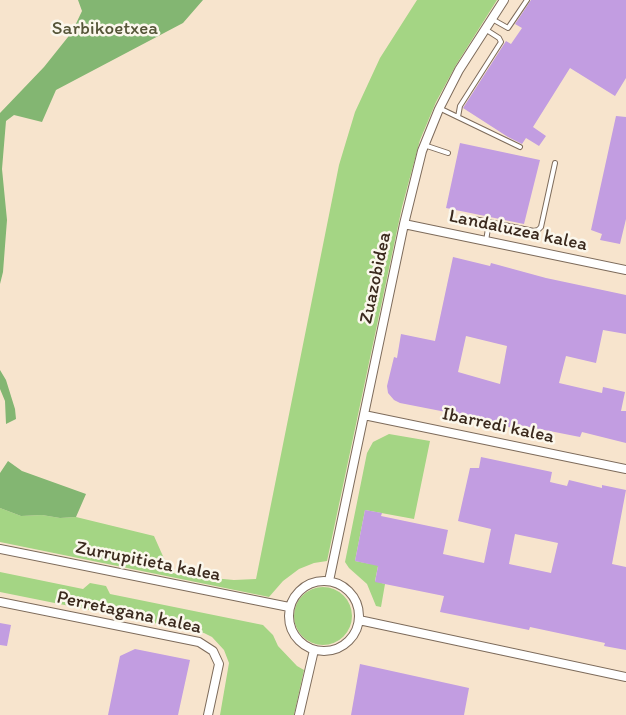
<!DOCTYPE html>
<style>
body{margin:0}
canvas{display:block;background:#f7e4cd}
</style>
<canvas width="626" height="715"></canvas>
<script>
const context = document.querySelector('canvas').getContext('2d');
context.lineJoin = 'round';
function fillPath(path, color) { context.fillStyle = color; context.fill(path, 'evenodd'); }
const shape = rows => new Path2D(rows.map(r => 'M' + r).join(''));
function trace(path, color, width, dash) { context.strokeStyle = color; context.lineWidth = width; context.lineCap = dash ? 'butt' : 'round'; context.setLineDash(dash || []); context.stroke(path); }
function drawText(font, color, halo, rows, align = 'center') {
  context.font = font + ' Itim,sans-serif'; context.lineWidth = 5; context.setLineDash([]); context.textBaseline = 'middle'; context.strokeStyle = halo; context.fillStyle = color; for (const [text, x, y, turn = 0] of rows) {
    context.save(); context.translate(x, y); context.rotate((+turn || 0) * Math.PI / 180); context.textAlign = isNaN(turn) ? turn : align; if (halo) context.strokeText(text, 0, 0); context.fillText(text, 0, 0); context.restore();
  }
}
const green = shape([
 [417,0,497,0,456,65,436,102,420,140,402,207,327,561,314,563,299,569,283,581,269,597,0,542,0,508,21,516,42,515,60,518,76,517,154,536,170,572,180,575,234,580,256,579,339,165,355,112,380,58],
 [389,434,430,441,414,519,365,510,355,561,371,564,383,541,375,581,385,584,381,607,376,606,367,584,349,568,345,562,367,453,373,442],
 [0,572,83,589,90,583,106,586,110,594,263,625,273,635,278,646,297,666,304,670,294,715,220,715,229,663,224,650,212,637,204,633,0,592],
 '294 616a29 29 0 1 1 58 0a29 29 0 1 1-58 0Z'
]);
const forest = shape([
 [78,0,203,0,183,23,56,90,42,122,14,115,6,121,2,169,7,220,3,272,0,284,0,113,44,67,72,32,82,11],
 [0,370,6,380,15,409,16,419,6,424,5,401,0,389],
 [8,461,22,471,86,494,76,517,60,518,42,515,21,516,0,508,0,473]
]);
const building = shape([
 [531,0,626,0,626,78,615,96,570,68,533,127,546,136,539,146,526,138,522,144,508,137,463,108,506,41,511,44,522,28,515,24],
 [616,116,626,117,626,219,620,244,600,240,602,234,591,230],
 [460,143,540,160,524,224,446,208],
 [453,257,490,266,491,263,546,278,626,295,626,334,603,330,596,363,566,356,559,383,602,393,603,387,625,392,621,411,626,411,626,443,582,432,580,437,514,424,513,428,492,423,492,421,400,403,394,400,388,393,387,386,394,357,397,358,401,334,435,341],
 [466,336,507,346,500,384,458,372],
 [481,457,552,472,550,482,567,486,569,480,602,488,602,485,626,490,612,564,626,567,626,650,604,646,605,643,530,627,529,630,440,612,444,596,375,582,378,566,355,561,365,510,382,513,381,516,448,530,443,554,484,563,491,529,458,521,470,468,479,468],
 [515,534,558,543,551,573,509,564],
 [0,623,11,625,7,646,0,645],
 [135,649,190,660,178,715,108,715,120,656],
 [360,664,469,688,464,715,351,715]
]);
const lane = shape([
 [492,19,508,28,527,0],
 [439,108,520,147],
 [458,117,460,106,501,42,499,38,485,29],
 [424,145,448,153],
 [474,219,489,222],
 [486,241,489,222,534,231,538,230,541,227,555,163]
]);
const street = shape([
 [404,224,626,270],
 [364,415,626,469],
 [0,549,289,607],
 '289 616a35 35 0 1 1 70 0a35 35 0 1 1-70 0Z',
 [329,581,404,224,422,151,439,109,459,70,504,0],
 [0,602,199,642,213,651,219,664,208,715],
 [359,620,626,677],
 [299,715,314,650]
]);
const parkNames = [
 ["Sarbikoetxea",105,29]
];
const streetNames = [
 ["Landaluzea kalea",518,231,12],
 ["Zuazobidea",376,278,-78],
 ["Ibarredi kalea",498,426,12],
 ["Zurrupitieta kalea",148,562,11],
 ["Perretagana kalea",129,613,12]
];
fillPath(green, '#a4d584');
fillPath(forest, '#83b672');
fillPath(building, '#c29de1');
trace(lane, '#7d6b5b', 6);
trace(street, '#7d6b5b', 10);
trace(lane, '#fff', 4);
trace(street, '#fff', 8);
drawText('19px', '#555538', '#fbf7ec', parkNames);
drawText('19px', '#3b2a1e', '#fbf7ec', streetNames);
</script>
